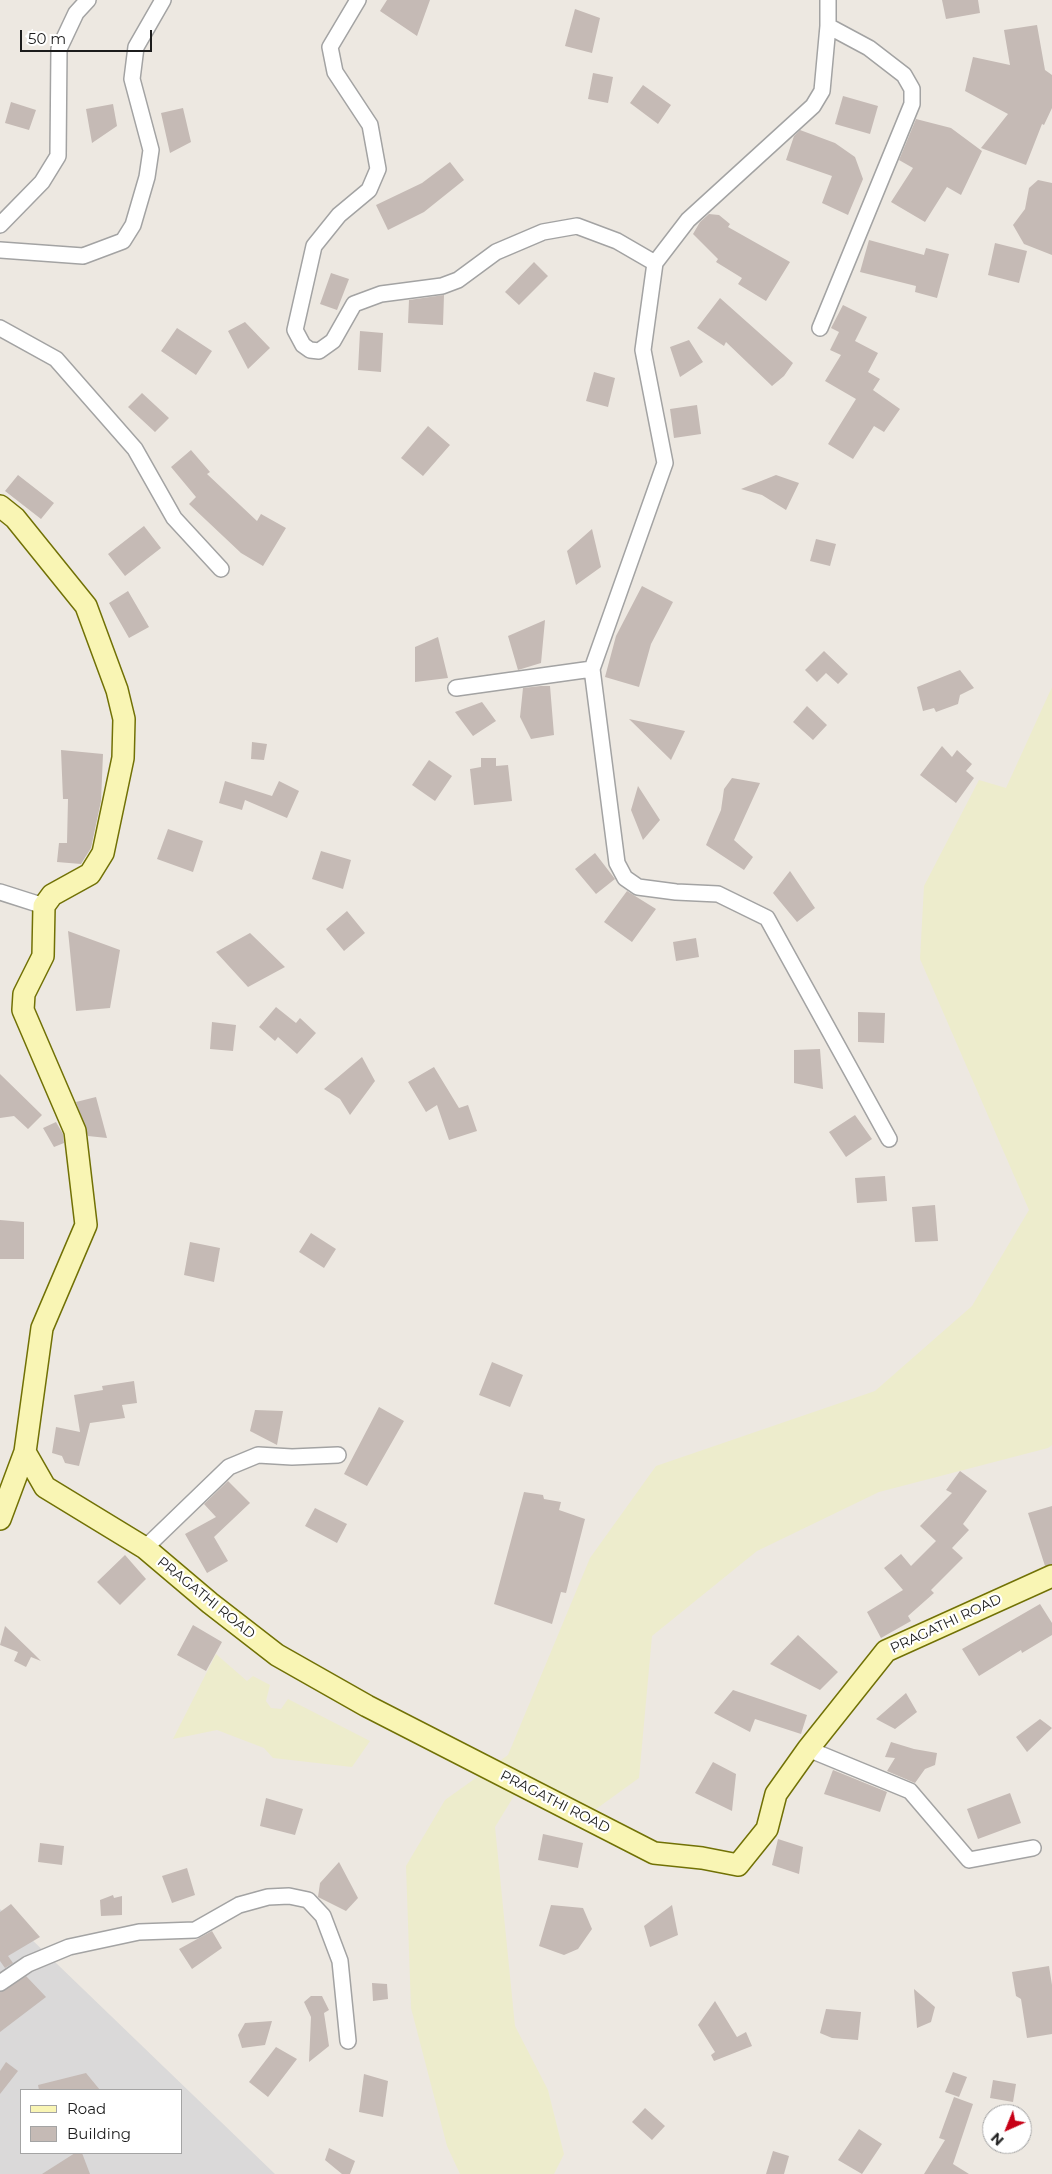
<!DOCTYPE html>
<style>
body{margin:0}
#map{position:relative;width:1052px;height:2174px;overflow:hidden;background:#ede8e1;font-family:Montserrat,sans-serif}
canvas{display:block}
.legend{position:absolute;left:20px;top:2089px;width:162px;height:65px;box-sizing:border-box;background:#fff;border:1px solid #a4a4a4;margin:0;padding:6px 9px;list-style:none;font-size:15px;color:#1c1c1c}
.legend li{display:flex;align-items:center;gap:10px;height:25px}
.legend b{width:25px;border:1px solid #a4a4a4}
.north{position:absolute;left:982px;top:2104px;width:50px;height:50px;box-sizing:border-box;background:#fff;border:1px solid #a4a4a4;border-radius:50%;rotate:224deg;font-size:14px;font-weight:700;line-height:20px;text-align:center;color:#1c1c1c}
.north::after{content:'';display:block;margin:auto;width:18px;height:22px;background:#c70016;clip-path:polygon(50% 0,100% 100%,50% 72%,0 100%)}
.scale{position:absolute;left:20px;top:30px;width:132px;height:22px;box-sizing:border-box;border:2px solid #1c1c1c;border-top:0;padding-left:6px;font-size:15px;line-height:18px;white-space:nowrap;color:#1c1c1c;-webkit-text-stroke:4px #fff;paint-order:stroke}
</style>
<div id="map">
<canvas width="1052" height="2174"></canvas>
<ul class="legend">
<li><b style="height:6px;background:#f9f5b4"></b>Road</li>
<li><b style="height:14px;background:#c5bab5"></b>Building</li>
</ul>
<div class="north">N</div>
<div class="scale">50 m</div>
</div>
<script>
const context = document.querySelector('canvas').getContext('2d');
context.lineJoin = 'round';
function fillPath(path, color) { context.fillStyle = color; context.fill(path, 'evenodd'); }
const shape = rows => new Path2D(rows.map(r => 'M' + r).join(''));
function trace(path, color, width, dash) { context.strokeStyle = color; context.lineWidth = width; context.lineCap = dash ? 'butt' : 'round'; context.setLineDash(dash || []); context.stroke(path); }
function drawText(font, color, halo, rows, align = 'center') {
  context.font = font + ' Montserrat,sans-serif'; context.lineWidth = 4.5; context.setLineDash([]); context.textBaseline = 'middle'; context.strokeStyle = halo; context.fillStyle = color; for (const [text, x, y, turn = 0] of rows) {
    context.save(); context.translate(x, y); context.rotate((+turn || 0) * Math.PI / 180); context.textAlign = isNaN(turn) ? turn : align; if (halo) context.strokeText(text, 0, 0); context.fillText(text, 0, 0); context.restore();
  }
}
const residential = shape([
 [0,1909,275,2174,0,2174],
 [21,2090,181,2090,181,2153,21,2153]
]);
const farmland = shape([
 [1052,687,1052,1445,1048,1448,879,1492,757,1551,652,1636,639,1778,585,1817,517,1791,495,1827,515,2026,548,2090,564,2154,554,2174,460,2174,447,2146,411,2008,406,1866,445,1800,508,1755,590,1558,656,1466,875,1391,972,1306,1029,1210,920,959,924,886,979,780,1006,788],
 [216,1654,247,1681,253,1676,270,1685,266,1701,271,1708,281,1709,288,1699,370,1741,352,1767,273,1758,264,1748,217,1730,173,1739]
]);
const building = shape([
 [387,0,430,0,417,36,380,11],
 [942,0,978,0,980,13,946,19],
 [575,9,600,18,592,53,565,46],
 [1037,25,1045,70,1052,75,1052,108,1044,125,1042,124,1026,165,981,148,1008,114,965,91,973,57,1010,65,1004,30],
 [593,73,613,77,608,103,588,99],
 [643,85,671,105,658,124,630,103],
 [843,96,878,106,870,134,835,124],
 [11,102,36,110,29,130,5,123],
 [113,104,117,126,92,143,86,109],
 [183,108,191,142,170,153,161,113],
 [916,119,951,128,982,151,961,195,947,187,925,222,891,202,913,168,899,160],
 [800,130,835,143,855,157,863,179,848,215,822,203,832,176,786,160,794,136],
 [450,162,464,180,424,212,388,230,376,205,422,183],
 [1038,180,1052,183,1052,255,1024,244,1013,225,1025,209,1029,188],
 [709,214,719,215,730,224,728,227,790,262,766,301,738,284,742,278,716,262,718,259,693,234,700,222],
 [869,240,924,255,926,248,949,254,937,298,915,292,916,286,860,272],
 [995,243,1027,251,1019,283,988,275],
 [534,262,548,276,519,305,505,292],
 [331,273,349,279,337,310,320,304],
 [444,295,443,325,408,323,409,300],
 [720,298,793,363,784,376,772,386,726,342,724,346,697,328],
 [843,305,867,317,855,341,878,353,868,372,880,379,873,390,900,409,884,432,874,426,853,459,828,444,856,399,825,381,841,355,830,350,839,332,831,328],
 [245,322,270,348,248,369,228,331],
 [177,328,212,351,196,375,161,351],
 [360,331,383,333,381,372,358,370],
 [689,340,703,362,680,377,670,347],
 [594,372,615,378,608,407,586,401],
 [142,393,169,418,155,432,128,407],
 [697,405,701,434,674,438,670,409],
 [428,426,450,445,423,476,401,458],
 [191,450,210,472,207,474,257,521,261,514,286,528,263,566,241,553,189,504,196,497,171,467],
 [18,475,54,503,41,519,5,491],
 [776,475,799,483,786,510,762,495,741,489],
 [144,526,161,548,125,576,108,554],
 [592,529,601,567,576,585,567,551],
 [816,539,836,544,830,566,810,561],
 [642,586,673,602,651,644,639,687,605,677,616,636],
 [128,591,149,627,129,638,109,603],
 [545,620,541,663,518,670,508,636],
 [438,637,448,678,415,682,415,647],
 [824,651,848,674,838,684,826,673,817,682,805,670],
 [960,670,974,688,960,695,958,704,936,712,934,708,923,711,917,687],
 [541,686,550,686,554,735,531,739,520,717,523,688],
 [482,702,496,721,473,736,455,712],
 [807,706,827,725,813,740,793,722],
 [629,719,685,731,671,760],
 [252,742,267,744,264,760,251,759],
 [942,746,952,757,957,750,972,764,966,771,974,778,956,803,920,775],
 [61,750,103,754,101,801,91,848,81,864,57,862,59,843,67,843,68,799,63,799],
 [481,758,496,758,496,766,508,765,512,801,474,805,470,769,481,767],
 [429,760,452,776,435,801,412,785],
 [732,778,760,783,734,840,753,857,744,870,706,845,721,810,724,789],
 [225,781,272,796,279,781,299,791,287,818,245,800,242,810,219,803],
 [638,786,660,820,643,840,631,810],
 [168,829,203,841,193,872,157,859],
 [321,851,351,860,343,889,312,879],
 [595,853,615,879,596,894,575,869],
 [790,871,815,908,797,922,773,893],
 [627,891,656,909,632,942,604,922],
 [347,911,365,933,344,951,326,929],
 [68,931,120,950,110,1008,76,1011],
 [250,933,285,967,248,987,216,952],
 [696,938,699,957,676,961,673,942],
 [276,1007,296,1023,300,1018,316,1033,297,1054,278,1037,275,1041,259,1027],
 [858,1012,885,1013,884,1043,858,1042],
 [212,1022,236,1025,233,1051,210,1049],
 [820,1049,823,1089,794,1083,794,1050],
 [362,1057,375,1081,350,1115,340,1099,324,1089],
 [434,1067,459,1108,468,1105,477,1131,449,1140,437,1105,426,1112,408,1082],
 [0,1074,42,1115,28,1129,14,1116,0,1118],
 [96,1097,107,1138,88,1136,76,1102],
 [855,1115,872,1139,846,1157,829,1132],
 [56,1122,63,1134,64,1143,54,1147,43,1128],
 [885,1176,887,1201,857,1203,855,1178],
 [935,1205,938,1241,915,1242,912,1207],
 [0,1220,24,1222,24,1259,0,1259],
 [311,1233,336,1249,324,1268,299,1252],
 [190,1242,220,1248,214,1282,184,1275],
 [492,1362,523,1375,510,1407,479,1395],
 [134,1381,137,1403,122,1405,125,1418,90,1423,79,1466,65,1463,62,1456,52,1453,56,1427,80,1432,74,1395,103,1390,102,1386],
 [379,1407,404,1421,367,1486,344,1474],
 [255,1410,283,1411,277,1445,250,1431],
 [960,1471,987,1491,963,1524,969,1530,952,1548,963,1558,931,1590,934,1593,908,1616,911,1621,881,1638,867,1612,903,1590,884,1568,901,1554,911,1566,936,1541,920,1526,952,1493,946,1490],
 [228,1481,250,1503,214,1537,228,1561,207,1573,185,1534,216,1517,204,1504],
 [524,1492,543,1495,544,1499,561,1502,559,1510,585,1519,566,1593,561,1592,552,1624,494,1604],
 [1052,1506,1052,1564,1045,1566,1028,1513],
 [315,1508,347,1524,337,1543,305,1526],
 [125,1555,146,1579,120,1605,97,1582],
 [1040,1604,1052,1623,1052,1635,1022,1653,1021,1650,979,1676,962,1649],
 [193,1625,222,1642,206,1671,177,1655],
 [5,1626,33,1653,41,1661,31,1657,26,1667,14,1661,18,1652,0,1645],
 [798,1635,838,1672,820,1690,770,1664],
 [733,1690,807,1715,801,1734,755,1719,750,1732,714,1713],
 [906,1693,917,1712,895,1729,876,1719],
 [1040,1719,1052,1728,1027,1752,1016,1737],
 [891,1742,914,1749,937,1753,935,1765,925,1769,915,1783,887,1771,895,1758,885,1757],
 [713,1762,736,1774,732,1811,695,1793],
 [833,1770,887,1792,880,1812,824,1794],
 [1010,1793,1021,1823,978,1839,967,1809],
 [266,1798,303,1809,295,1835,260,1826],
 [543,1834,583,1843,578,1868,538,1860],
 [778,1839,803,1847,799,1874,772,1865],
 [40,1843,64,1846,62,1865,38,1862],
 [339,1862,358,1898,346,1911,318,1897,320,1883],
 [187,1868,195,1895,172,1903,162,1876],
 [113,1895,114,1898,122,1896,122,1915,101,1916,100,1900],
 [11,1904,40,1937,8,1956,13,1963,5,1968,0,1961,0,1912],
 [551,1905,583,1908,592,1929,578,1949,564,1955,539,1946],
 [672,1905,678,1935,650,1947,644,1926],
 [212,1931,222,1948,192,1969,179,1949],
 [1049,1966,1052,1985,1052,2034,1027,2038,1021,1999,1016,1996,1012,1972],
 [26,1976,46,1997,0,2032,0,1992],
 [372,1983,387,1984,388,1999,373,2001],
 [914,1989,935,2007,931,2022,917,2028],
 [311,1996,322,1996,329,2010,324,2013,329,2046,309,2062,311,2017,304,2002],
 [715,2001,737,2037,746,2032,752,2046,714,2061,711,2055,715,2052,698,2025],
 [826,2009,861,2012,858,2040,832,2038,820,2033],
 [272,2021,265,2045,242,2048,238,2035,245,2023],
 [276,2047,297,2059,268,2097,249,2082],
 [6,2062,18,2071,0,2094,0,2071],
 [953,2072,967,2077,959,2097,945,2092],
 [86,2073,100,2090,39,2090,38,2085],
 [364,2074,388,2081,383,2117,359,2112],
 [993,2080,1016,2084,1013,2102,990,2098],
 [954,2097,973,2104,953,2164,969,2174,924,2174,945,2140,939,2138],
 [645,2108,665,2126,652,2140,632,2122],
 [859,2129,882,2144,862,2174,838,2160],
 [329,2148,355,2161,350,2174,342,2174,325,2160],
 [773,2151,789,2156,784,2174,766,2174],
 [75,2153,82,2153,90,2174,42,2174]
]);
const street = shape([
 [358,0,330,47,335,72,370,125,378,169,369,190,339,215,314,246,295,330,303,345,310,350,319,351,333,341,354,304,381,294,442,286,458,280,496,252,543,232,577,226,617,241,655,263],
 [828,0,828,26,822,91,813,106,688,220,655,263,643,350,665,463,592,669,617,863,625,878,638,887,676,892,718,894,767,918,889,1139],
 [0,225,42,182,58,156,59,49,76,13,88,0],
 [0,250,83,256,123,241,133,225,147,177,151,150,132,79,136,47,163,0],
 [0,328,56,359,135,449,174,518,221,569],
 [820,328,912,104,912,89,904,75,869,48,828,26],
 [456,688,592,669],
 [0,892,44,906],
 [145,1548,229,1467,258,1455,292,1457,338,1455],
 [808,1749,910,1791,969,1860,1033,1848],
 [0,1983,28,1964,69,1947,139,1932,195,1930,239,1905,268,1897,289,1896,308,1900,323,1916,340,1961,348,2041]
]);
const secondary = shape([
 [0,506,15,518,86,606,117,690,124,719,123,758,103,853,90,874,52,895,44,906,43,956,24,994,23,1010,75,1131,86,1225,42,1328,25,1452,0,1519],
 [25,1452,45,1487,145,1548,210,1603,277,1655,367,1706,654,1853,702,1858,738,1865,767,1829,776,1794,808,1749,886,1651,1052,1576]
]);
const streetNames = [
 ["PRAGATHI ROAD",206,1598,39],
 ["PRAGATHI ROAD",946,1624,-25],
 ["PRAGATHI ROAD",555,1802,27]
];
fillPath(residential, '#dad9d9');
fillPath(farmland, '#edeccc');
fillPath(building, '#c5bab5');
trace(street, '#a3a3a3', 18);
trace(secondary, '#717105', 24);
trace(street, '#fff', 15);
trace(secondary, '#f9f5b4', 21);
drawText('14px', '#1c1c1c', '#fff', streetNames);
</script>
